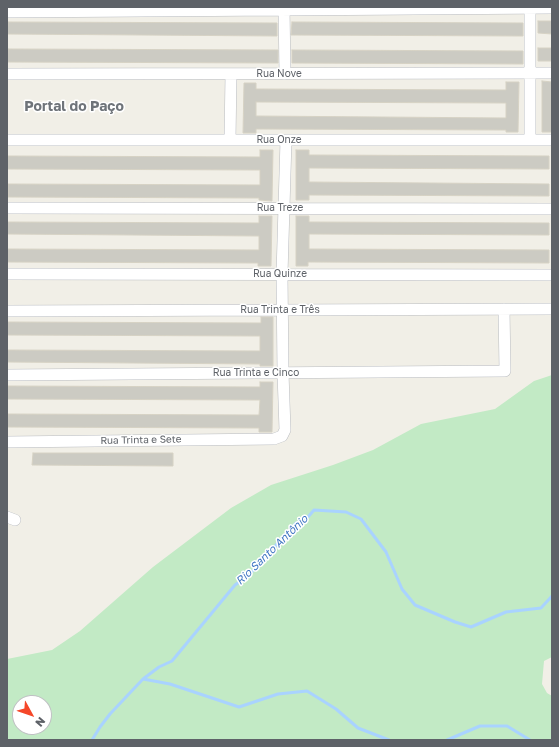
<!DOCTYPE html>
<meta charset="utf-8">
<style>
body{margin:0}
#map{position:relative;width:559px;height:747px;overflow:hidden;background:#f1efe7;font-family:"Golos Text",sans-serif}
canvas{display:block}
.frame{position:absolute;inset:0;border:8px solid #5e6268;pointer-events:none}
.north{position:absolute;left:12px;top:695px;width:40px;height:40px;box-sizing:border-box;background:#fff;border:1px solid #bfc0c3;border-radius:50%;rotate:130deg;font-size:11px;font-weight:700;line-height:16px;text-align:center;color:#5e6268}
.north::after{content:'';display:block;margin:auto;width:14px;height:18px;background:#f54729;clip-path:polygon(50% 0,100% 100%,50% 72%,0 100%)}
</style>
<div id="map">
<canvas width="559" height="747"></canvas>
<div class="frame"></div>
<div class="north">N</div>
</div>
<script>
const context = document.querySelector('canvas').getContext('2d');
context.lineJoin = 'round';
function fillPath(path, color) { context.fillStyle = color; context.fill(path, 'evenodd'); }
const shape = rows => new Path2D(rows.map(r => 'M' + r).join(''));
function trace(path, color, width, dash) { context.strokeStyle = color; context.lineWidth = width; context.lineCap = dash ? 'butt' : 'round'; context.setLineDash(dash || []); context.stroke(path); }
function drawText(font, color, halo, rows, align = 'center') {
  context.font = font + ' "Golos Text",sans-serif'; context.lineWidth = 3; context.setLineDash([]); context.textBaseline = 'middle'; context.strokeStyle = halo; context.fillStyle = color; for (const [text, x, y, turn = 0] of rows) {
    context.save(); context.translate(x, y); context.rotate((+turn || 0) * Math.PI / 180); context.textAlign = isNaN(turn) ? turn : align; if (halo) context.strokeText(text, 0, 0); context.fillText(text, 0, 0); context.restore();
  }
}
const green = shape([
 [552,375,552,657,544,661,542,684,547,693,552,696,552,740,7,740,7,659,52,650,80,631,153,567,231,508,271,485,333,465,373,450,421,424,495,409,534,381],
 [20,703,44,703,44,727,20,727]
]);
const stream = shape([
 [143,679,170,684,239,707,278,694,307,691,336,709,358,728,389,740],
 [92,740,100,727,110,714,143,679,159,667,172,661,235,585,248,576,296,523,308,517,314,510,346,512,361,519,386,552,402,589,415,605,455,622,471,627,506,612,541,608,552,596],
 [447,740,480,726,507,726,530,740]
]);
const building = shape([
 [538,21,552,21,552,34,538,33,538,21],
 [8,22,277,23,277,36,7,34,8,22],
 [292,22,523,23,523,36,291,35,292,22],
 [538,48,552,48,552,61,538,61,538,48],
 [8,49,278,50,278,63,7,62,8,49],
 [292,50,523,51,523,64,292,63,292,50],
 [542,81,552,82,552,132,542,132,542,81],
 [506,82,519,82,518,132,506,132,506,130,256,129,256,133,243,133,244,83,256,83,256,89,506,90,506,82],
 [256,102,506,103,506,118,256,116,256,102],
 [260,150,273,150,272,201,259,200,259,198,8,197,8,184,260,185,260,170,7,169,8,156,260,157,260,150],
 [296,150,309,150,309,155,549,156,549,169,309,168,309,182,549,184,549,196,309,195,309,200,296,200,296,150],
 [259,216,272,216,271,266,258,266,258,263,7,262,7,249,259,250,259,236,7,234,7,222,259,223,259,216],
 [296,216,309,216,309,222,549,223,549,235,309,234,309,249,549,250,549,263,308,262,308,266,296,266,296,216],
 [261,317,273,317,273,366,260,366,260,364,7,362,7,350,260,351,260,336,7,335,7,322,261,323,261,317],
 [260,382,273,382,272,432,259,432,259,428,7,427,8,414,259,415,260,400,7,399,8,386,260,387,260,382],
 [33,453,173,453,173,466,32,465,33,453]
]);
const minor = shape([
 [284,7,285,74],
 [530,8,530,140],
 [7,12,552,8],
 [7,74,552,73],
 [7,140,552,140],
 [230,140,231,74],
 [7,208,552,209],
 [7,274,552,275],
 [7,311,552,309],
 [7,375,505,371,504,309],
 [7,442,274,439,282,436,285,430,283,373,282,274,286,140],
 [7,517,15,520]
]);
const streetNames = [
 ["Rua Nove",279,74],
 ["Rua Onze",279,140],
 ["Rua Treze",280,208],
 ["Rua Quinze",280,274],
 ["Rua Trinta e Três",280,310],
 ["Rua Trinta e Cinco",256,373],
 ["Rua Trinta e Sete",141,440,-1]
];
const waterNames = [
 ["Rio Santo Antônio",272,550,-44]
];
const districtNames = [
 ["Portal do Paço",74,107]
];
fillPath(green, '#c2eac5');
trace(stream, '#a9d3ff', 3);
fillPath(building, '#cccbc3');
trace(building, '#d6d2c4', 1);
trace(minor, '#b9bcc1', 12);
trace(minor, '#fff', 11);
drawText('10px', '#5e6268', '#fff', streetNames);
drawText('italic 11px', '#4076c3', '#fff', waterNames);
drawText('bold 14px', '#6f747a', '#fff', districtNames);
</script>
